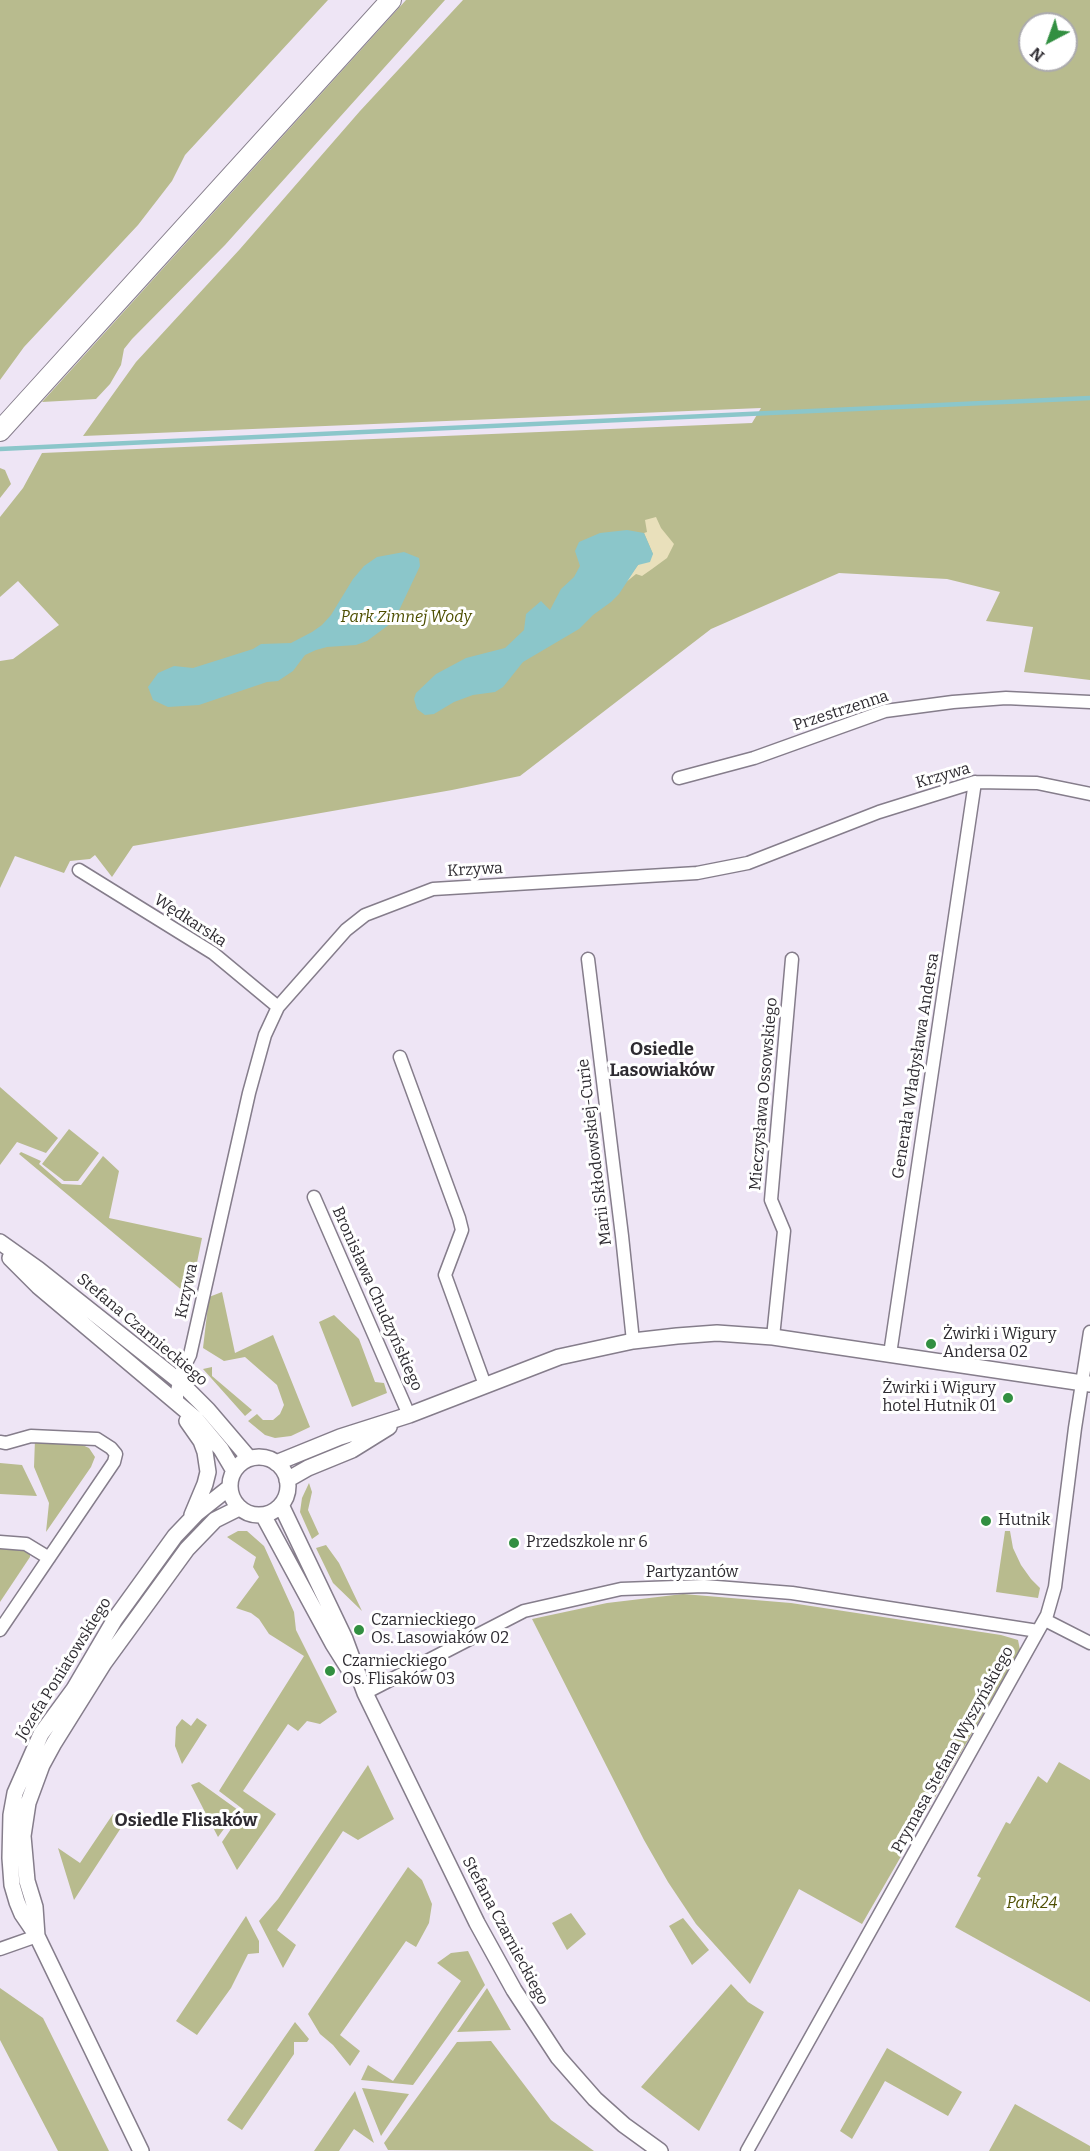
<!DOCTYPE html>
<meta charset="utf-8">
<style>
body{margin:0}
#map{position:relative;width:1090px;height:2151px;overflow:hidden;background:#eee5f5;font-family:Bitter,serif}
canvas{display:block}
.north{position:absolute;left:1018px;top:12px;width:60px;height:60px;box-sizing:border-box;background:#fff;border:2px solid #abaaad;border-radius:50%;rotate:221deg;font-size:16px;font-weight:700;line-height:24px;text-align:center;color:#2e2b31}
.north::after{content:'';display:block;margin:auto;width:21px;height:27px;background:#328f41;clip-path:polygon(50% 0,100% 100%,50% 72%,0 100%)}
</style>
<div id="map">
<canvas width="1090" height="2151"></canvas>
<div class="north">N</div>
</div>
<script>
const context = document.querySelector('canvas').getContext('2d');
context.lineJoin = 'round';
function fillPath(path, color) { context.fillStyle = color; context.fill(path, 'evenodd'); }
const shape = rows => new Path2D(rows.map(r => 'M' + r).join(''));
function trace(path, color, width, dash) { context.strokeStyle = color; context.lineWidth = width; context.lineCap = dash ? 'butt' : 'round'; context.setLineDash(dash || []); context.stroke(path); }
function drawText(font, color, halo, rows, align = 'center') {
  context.font = font + ' Bitter,serif'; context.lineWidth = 6; context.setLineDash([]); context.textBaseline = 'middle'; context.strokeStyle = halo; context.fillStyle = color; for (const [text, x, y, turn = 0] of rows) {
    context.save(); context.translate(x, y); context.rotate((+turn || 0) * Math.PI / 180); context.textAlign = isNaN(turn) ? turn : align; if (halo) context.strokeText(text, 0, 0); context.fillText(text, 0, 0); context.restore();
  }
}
const green = shape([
 [0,0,328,0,185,155,172,181,138,225,24,347,0,380],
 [406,0,445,0,225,245,132,339,124,349,121,365,110,384,96,399,42,402],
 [463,0,1090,0,1090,680,1024,672,1033,627,986,621,1000,592,947,579,839,573,711,629,520,776,452,790,133,846,112,877,95,855,90,859,70,861,64,873,15,856,0,888,0,661,13,659,59,625,18,581,0,597,0,517,23,488,42,453,752,423,761,408,83,436,136,362,240,249,360,111],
 [1030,24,1066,24,1066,60,1030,60],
 [0,468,5,470,11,484,0,498],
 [0,1087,58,1138,46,1153,17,1142,0,1165],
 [69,1129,99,1153,78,1181,64,1181,42,1164],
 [21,1152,41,1161,39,1164,62,1184,81,1185,103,1156,119,1171,109,1218,202,1238,190,1297,19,1154],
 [222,1292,235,1353,273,1335,310,1427,291,1436,275,1438,265,1435,248,1421,257,1414,263,1420,273,1420,280,1414,284,1405,277,1385,245,1357,224,1361,203,1348,209,1297],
 [334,1315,359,1339,375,1382,384,1383,387,1393,352,1407,319,1322],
 [212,1367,212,1376,252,1410,245,1416,203,1369],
 [35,1439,78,1443,89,1448,95,1457,91,1467,46,1532,49,1503,34,1467],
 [0,1463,22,1465,37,1496,0,1494],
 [309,1483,312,1492,308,1510,319,1534,312,1539,300,1512,302,1498],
 [238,1531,247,1531,264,1546,294,1612,296,1630,337,1712,320,1724,307,1721,298,1731,288,1724,243,1791,276,1814,237,1870,222,1842,244,1810,219,1791,304,1656,269,1634,259,1619,251,1613,236,1608,259,1577,253,1567,256,1557,227,1537],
 [1005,1531,1010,1531,1013,1548,1021,1565,1031,1579,1040,1588,1038,1598,996,1592],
 [326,1545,339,1563,362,1611,333,1583,316,1548],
 [0,1546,26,1548,30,1552,30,1557,0,1602],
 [683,1594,791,1603,1001,1635,1018,1640,1020,1650,862,1924,799,1889,750,1984,696,1924,668,1882,644,1840,532,1619,607,1603],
 [197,1718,207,1725,182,1764,175,1746,176,1727,182,1719,191,1726],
 [1059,1762,1090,1780,1090,2002,955,1927,981,1878,977,1876,1006,1822,1010,1824,1038,1776,1047,1783],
 [368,1765,394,1819,358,1840,343,1831,277,1930,296,1945,283,1968,259,1921,278,1899],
 [199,1782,238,1810,218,1837,191,1785],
 [113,1814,130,1814,74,1900,58,1848,80,1863],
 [408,1867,422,1880,432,1904,429,1923,416,1947,406,1941,340,2035,360,2051,350,2066,333,2045,320,2034,308,2014],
 [571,1913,586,1934,567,1950,552,1923],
 [246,1916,259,1941,259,1953,248,1954,231,1988,197,2035,176,2021],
 [683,1918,709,1950,692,1965,669,1926],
 [468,1951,485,1985,413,2085,361,2080,368,2065,393,2081,461,1981,437,1963,451,1953],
 [731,1984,748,2002,764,2012,699,2131,641,2087],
 [0,1988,43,2018,109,2151,58,2151,0,2040],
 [487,1988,511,2030,457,2032],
 [295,2022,309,2039,307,2042,294,2042,294,2054,242,2130,227,2120],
 [491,2041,551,2120,594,2151,388,2150,384,2143,457,2042],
 [887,2048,962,2092,948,2116,885,2081,852,2139,840,2131],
 [362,2088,409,2094,381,2136],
 [355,2091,374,2143,354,2129,339,2151,314,2151],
 [1015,2104,1090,2146,1090,2151,989,2151]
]);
const sand = shape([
 [656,517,661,528,674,544,667,558,652,569,642,576,636,574,625,583,638,565,653,554,644,533,647,532,645,520]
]);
const water = shape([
 [627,530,644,533,653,554,650,562,638,565,619,594,611,602,593,615,579,629,523,662,503,687,495,692,473,695,454,702,434,714,425,715,417,709,414,699,416,693,436,674,466,658,505,648,524,630,526,614,541,601,550,610,561,589,574,577,580,566,575,551,579,542,600,533],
 [404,552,419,558,420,566,394,621,367,641,356,645,327,647,316,650,305,655,293,671,278,681,267,682,199,705,168,707,153,700,148,687,158,673,174,666,193,668,253,649,261,644,291,643,312,632,322,625,331,615,353,579,364,566,377,557]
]);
const stream = shape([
 [0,449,1090,398]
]);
const minor = shape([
 [679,778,754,758,885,711,953,702,1006,698,1090,702],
 [79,870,213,953,278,1007],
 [588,959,622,1236,633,1341],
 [400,1057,459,1218,462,1230,445,1275,485,1385],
 [314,1197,409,1415],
 [773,1337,784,1231,771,1200,792,959],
 [890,1354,975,782],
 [177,1403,177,1391,181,1373,190,1355,249,1093,265,1035,278,1007,346,930,365,915,433,889,697,873,748,863,879,812,975,782,1037,783,1090,794],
 [0,1442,6,1443,31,1436,97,1439,111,1448,116,1454,114,1462,0,1630],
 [0,1542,26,1544,49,1558],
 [1045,1620,1090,1643],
 [365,1693,524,1611,621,1589,704,1586,792,1593,1038,1631],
 [0,1949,37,1936],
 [747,2151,1047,1615,1055,1587,1075,1428,1090,1332]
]);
const tertiary = shape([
 [0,1242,38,1269,179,1381,208,1410,249,1458],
 [10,1258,38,1286,196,1419,221,1449,234,1471],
 [187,1421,201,1441,205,1452,208,1472,205,1484,192,1515],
 '230 1486a29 29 0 1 1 58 0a29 29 0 1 1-58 0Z',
 [276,1463,340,1437,409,1415,559,1357,633,1341,677,1336,717,1333,773,1337,1090,1384],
 [287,1480,308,1468,352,1450,389,1427],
 [281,1505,345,1639,365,1693,477,1923,514,1990,558,2057,595,2099,624,2125,660,2151],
 [263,1515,333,1644,350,1671],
 [37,1936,35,1907,27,1881,23,1836,28,1803,42,1765,54,1743,104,1663,187,1549,215,1520,239,1508],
 [141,2151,37,1936,22,1914,17,1902,12,1885,10,1858,11,1815,15,1793,41,1734,74,1689,115,1619,175,1536,196,1514,230,1487]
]);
const primary = shape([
 [0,431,391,0]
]);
const markers = [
 [931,1344,6,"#328f41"],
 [1008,1398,6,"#328f41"],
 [986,1521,6,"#328f41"],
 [514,1543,6,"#328f41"],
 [359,1630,6,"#328f41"],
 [330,1671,6,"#328f41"]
];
const parkNames = [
 ["Park Zimnej Wody",406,618],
 ["Park24",1032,1904]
];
const streetNames = [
 ["Przestrzenna",841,711,-18],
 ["Krzywa",943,776,-16],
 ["Krzywa",475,870,-3],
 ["Wędkarska",190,921,33],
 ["Generała Władysława Andersa",916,1066,-81],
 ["Mieczysława Ossowskiego",764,1094,-85],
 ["Marii Skłodowskiej-Curie",595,1152,-97],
 ["Krzywa",187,1291,-78],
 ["Bronisława Chudzyńskiego",377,1299,66],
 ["Stefana Czarnieckiego",142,1330,40],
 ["Partyzantów",692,1573],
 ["Józefa Poniatowskiego",64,1669,-58],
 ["Prymasa Stefana Wyszyńskiego",953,1750,-61],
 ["Stefana Czarnieckiego",505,1931,62]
];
const poiNames = [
 ["Żwirki i Wigury",943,1335],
 ["Andersa 02",943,1353],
 ["Żwirki i Wigury",996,1389,"right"],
 ["hotel Hutnik 01",996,1407,"right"],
 ["Hutnik",998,1521],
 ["Przedszkole nr 6",526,1543],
 ["Czarnieckiego",371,1621],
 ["Os. Lasowiaków 02",371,1639],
 ["Czarnieckiego",342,1662],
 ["Os. Flisaków 03",342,1680]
];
const neighbourhoodNames = [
 ["Osiedle",662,1050],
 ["Lasowiaków",662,1071],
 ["Osiedle Flisaków",186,1821]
];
fillPath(green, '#b8bb8e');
fillPath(sand, '#e9e0bb');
fillPath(water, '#8bc6ca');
trace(stream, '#8bc6ca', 4.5);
trace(minor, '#857d8b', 15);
trace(tertiary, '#857d8b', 18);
trace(primary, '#857d8b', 22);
trace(minor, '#fff', 12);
trace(tertiary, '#fff', 15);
trace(primary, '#fff', 20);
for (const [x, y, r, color] of markers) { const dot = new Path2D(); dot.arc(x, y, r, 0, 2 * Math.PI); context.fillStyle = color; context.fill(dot); trace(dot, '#fff', 2); }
drawText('italic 16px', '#4e4f00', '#fff', parkNames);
drawText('16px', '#2e2b31', '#fff', streetNames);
drawText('16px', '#2e2b31', '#fff', poiNames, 'left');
drawText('bold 18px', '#2e2b31', '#fff', neighbourhoodNames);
</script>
